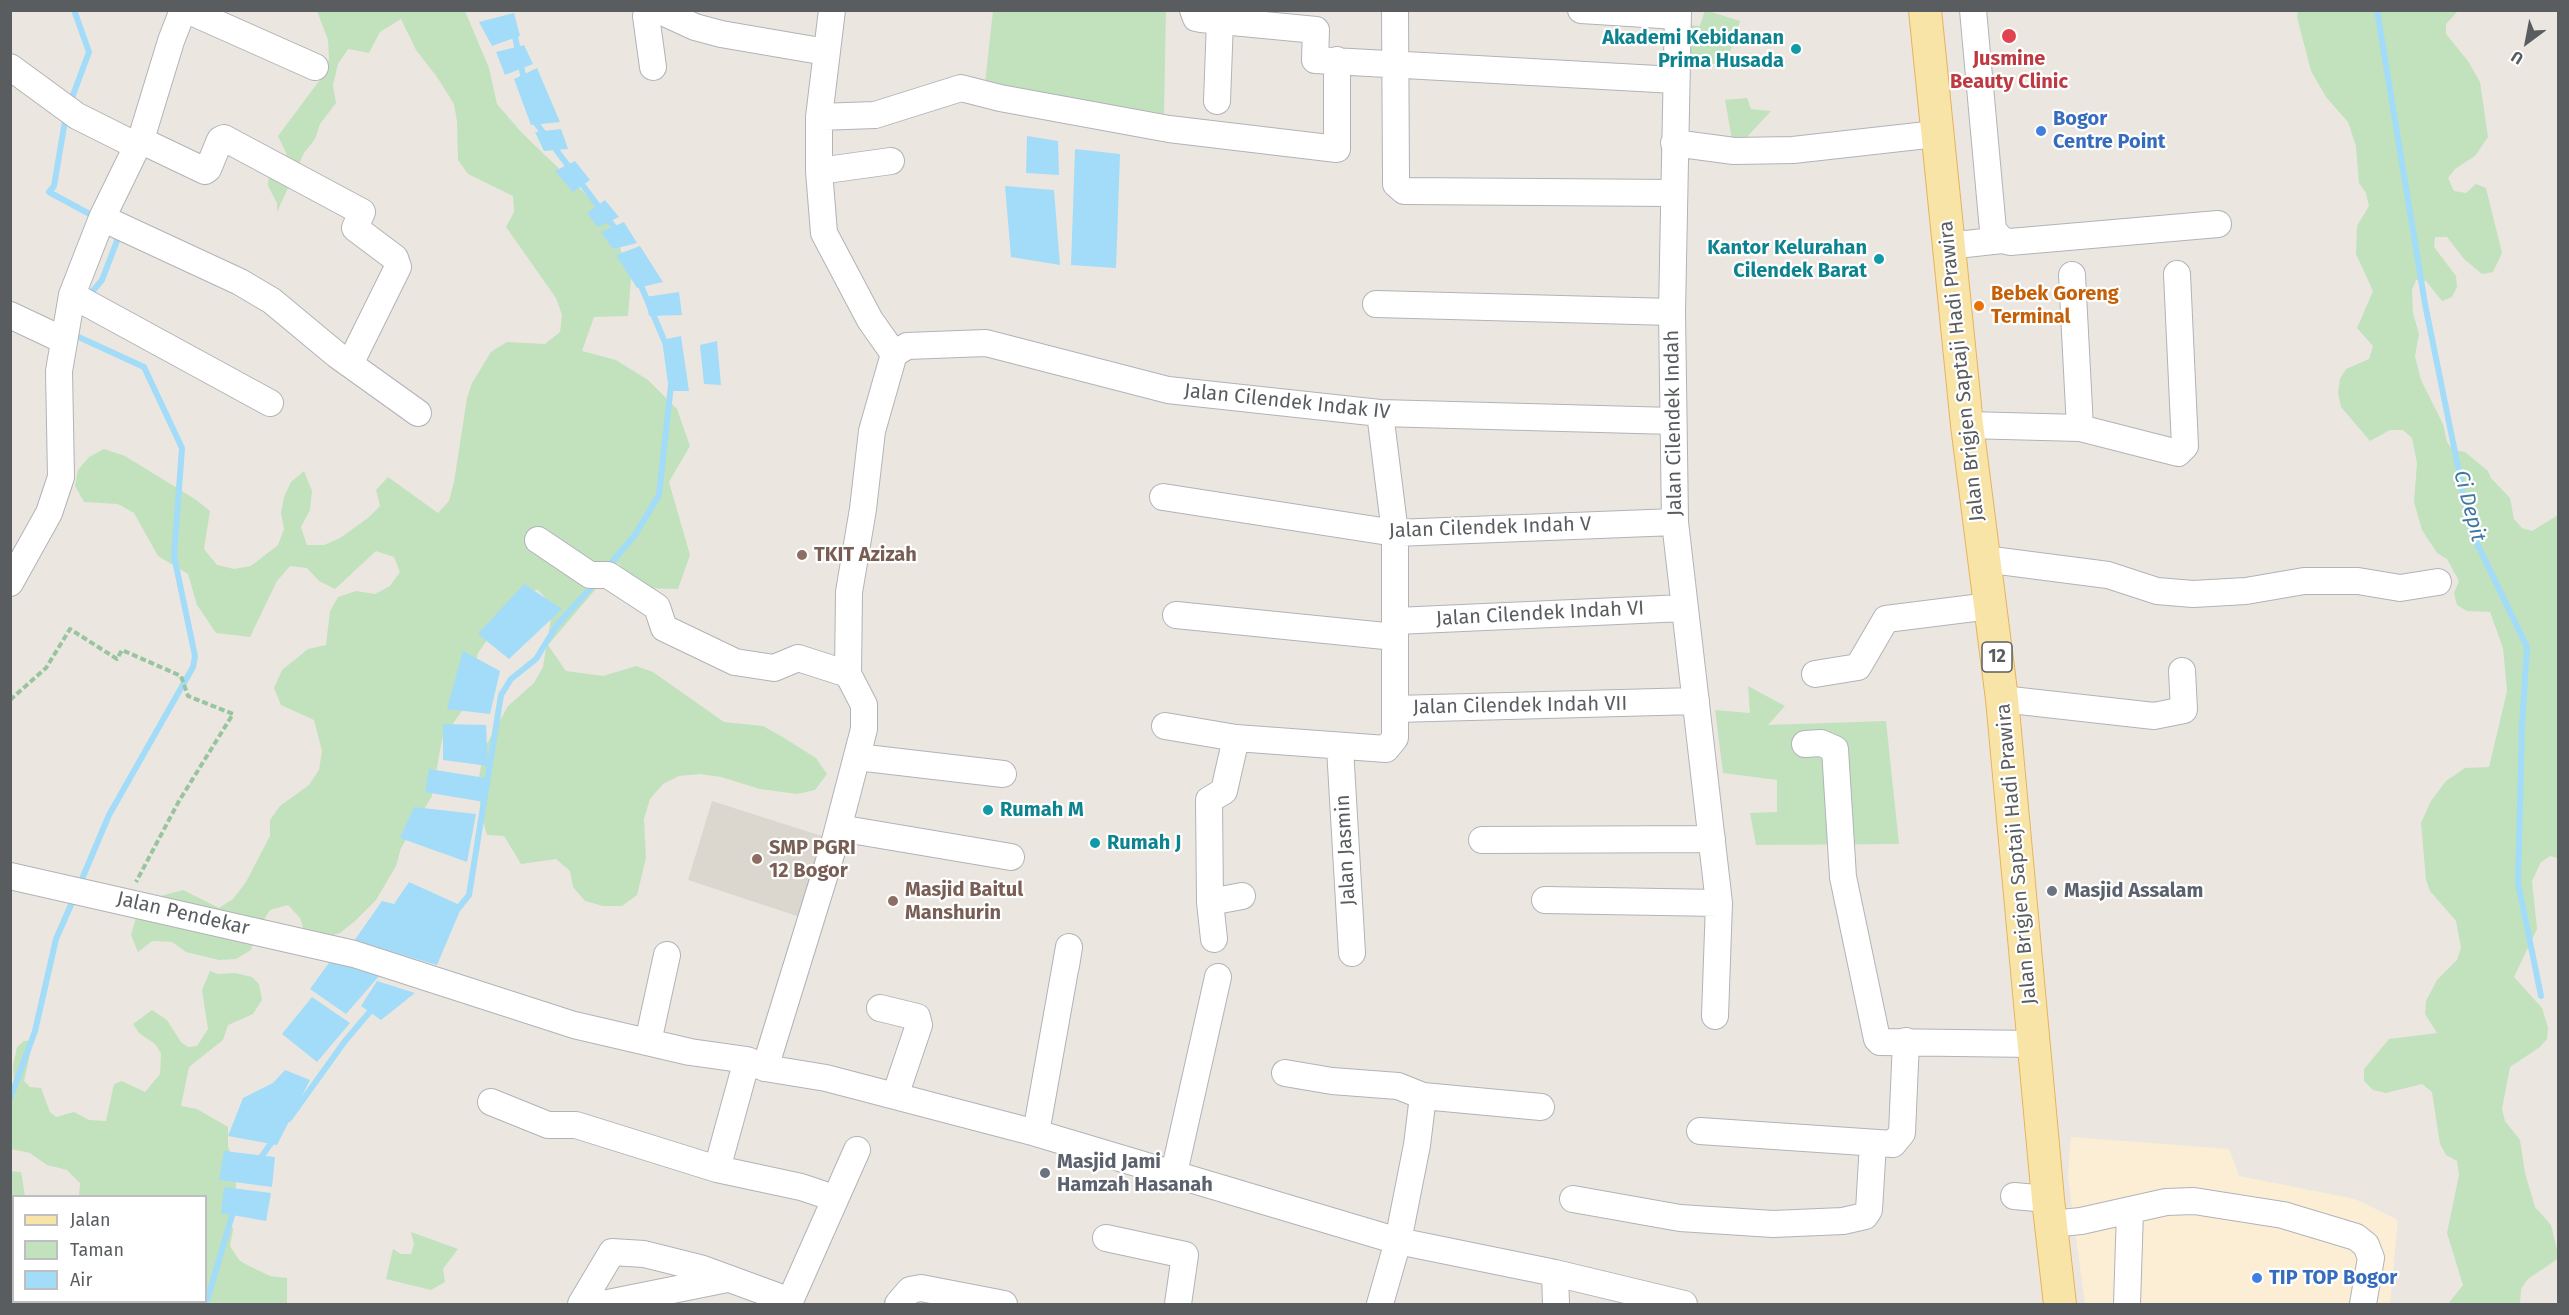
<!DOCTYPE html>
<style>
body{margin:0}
#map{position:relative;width:2569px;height:1315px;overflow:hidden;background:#ebe7e0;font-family:"Fira Sans",sans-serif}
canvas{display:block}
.frame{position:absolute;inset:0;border:12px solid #595d60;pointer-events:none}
.legend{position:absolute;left:12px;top:1195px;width:195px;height:108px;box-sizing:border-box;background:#fff;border:2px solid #bdbebf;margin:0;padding:8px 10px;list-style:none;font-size:18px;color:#595d60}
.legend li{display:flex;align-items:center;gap:12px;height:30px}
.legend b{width:30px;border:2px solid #bdbebf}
.north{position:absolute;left:2497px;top:12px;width:60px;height:60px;-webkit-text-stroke:4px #fff;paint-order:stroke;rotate:212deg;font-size:16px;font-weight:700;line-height:24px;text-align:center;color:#595d60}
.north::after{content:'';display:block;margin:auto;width:21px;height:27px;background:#595d60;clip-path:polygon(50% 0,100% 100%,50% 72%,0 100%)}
</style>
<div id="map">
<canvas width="2569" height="1315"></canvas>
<div class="frame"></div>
<ul class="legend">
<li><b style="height:8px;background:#f9e4a7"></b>Jalan</li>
<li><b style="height:16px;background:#c1e2bd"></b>Taman</li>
<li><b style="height:16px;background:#a2dcf9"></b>Air</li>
</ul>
<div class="north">U</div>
</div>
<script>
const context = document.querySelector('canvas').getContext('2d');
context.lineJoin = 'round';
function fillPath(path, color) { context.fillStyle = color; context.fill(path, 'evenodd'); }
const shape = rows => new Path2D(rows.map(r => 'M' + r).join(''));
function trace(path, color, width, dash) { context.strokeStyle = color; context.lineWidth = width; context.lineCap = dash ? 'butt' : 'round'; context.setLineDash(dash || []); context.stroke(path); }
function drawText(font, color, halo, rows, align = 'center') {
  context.font = font + ' "Fira Sans",sans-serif'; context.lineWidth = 4.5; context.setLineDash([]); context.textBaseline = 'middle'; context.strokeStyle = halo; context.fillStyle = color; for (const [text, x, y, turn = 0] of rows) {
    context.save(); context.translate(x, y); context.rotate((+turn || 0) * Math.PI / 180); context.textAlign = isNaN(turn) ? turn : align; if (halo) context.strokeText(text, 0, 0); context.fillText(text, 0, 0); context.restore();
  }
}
const commercial = shape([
 [2071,1137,2229,1149,2239,1176,2355,1199,2398,1220,2390,1304,2085,1304,2068,1177]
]);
const education = shape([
 [712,801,828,838,800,917,688,880]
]);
const green = shape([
 [1705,10,1740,21,1726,64,1692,64,1691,54,1668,51,1670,23,1700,26],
 [317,11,465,11,489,68,497,104,522,133,601,209,618,242,631,279,628,316,594,317,582,351,616,360,648,380,677,409,690,446,669,482,690,555,678,589,641,588,618,563,548,645,566,671,603,676,636,666,653,672,724,722,763,726,781,736,816,758,827,774,815,790,797,794,760,789,721,777,700,774,679,776,663,784,650,799,644,819,646,858,637,895,622,906,603,906,585,901,573,887,570,871,556,859,521,864,504,836,487,835,482,818,478,783,484,749,508,706,534,683,543,667,551,618,549,602,538,590,521,591,478,653,464,708,442,739,432,796,401,848,396,866,376,900,355,921,340,933,322,938,306,937,300,918,288,905,270,910,257,930,251,950,236,959,219,960,186,952,172,942,152,941,138,952,131,935,137,914,146,900,183,890,219,908,233,899,246,882,270,836,270,820,280,806,309,785,319,770,322,751,314,720,281,705,274,688,282,670,308,649,326,645,330,611,338,597,356,591,375,594,390,586,400,572,394,557,376,551,335,589,319,581,307,568,290,566,277,581,250,637,216,633,197,605,188,574,158,556,134,513,118,504,84,502,75,486,78,470,89,457,104,449,125,456,195,499,210,511,204,549,217,565,234,569,251,566,278,545,284,529,281,513,284,497,291,482,304,471,312,491,310,510,301,527,307,545,324,545,340,538,368,518,380,506,376,490,388,477,438,513,449,501,454,482,467,398,472,383,491,352,507,342,545,344,560,332,562,315,556,298,506,227,514,212,513,196,468,174,458,160,457,121,454,104,437,77,416,50,401,19,380,32,369,53,348,49,338,64,333,85,336,103,320,124,315,139,304,153,277,212,277,203,268,186,271,151,287,155,278,136,322,77,329,59,328,40],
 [993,11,1166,11,1164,114,985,83],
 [2298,11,2458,11,2446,24,2446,34,2468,61,2480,82,2488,137,2475,156,2455,169,2448,178,2454,191,2466,193,2476,184,2486,188,2502,253,2493,272,2482,274,2464,259,2447,237,2435,237,2434,247,2456,276,2457,287,2452,297,2442,301,2426,281,2416,280,2412,290,2413,313,2419,334,2415,356,2421,380,2443,424,2447,442,2453,450,2465,452,2488,471,2491,478,2510,498,2514,519,2522,528,2532,531,2558,515,2558,858,2550,856,2541,862,2532,881,2537,929,2514,977,2542,1008,2548,1028,2547,1039,2540,1047,2510,1067,2502,1109,2505,1121,2520,1140,2525,1173,2535,1207,2551,1225,2558,1254,2556,1260,2528,1279,2521,1289,2520,1304,2448,1304,2463,1285,2447,1233,2459,1175,2457,1161,2446,1155,2440,1144,2432,1092,2422,1084,2386,1093,2373,1090,2364,1081,2364,1069,2389,1039,2437,1033,2425,1014,2426,1001,2437,980,2457,960,2461,948,2456,921,2430,891,2426,880,2421,823,2431,801,2446,781,2465,768,2489,767,2507,691,2503,648,2490,612,2467,611,2457,605,2454,593,2459,581,2447,559,2437,553,2422,530,2414,502,2417,463,2412,438,2403,430,2390,430,2370,441,2341,407,2338,393,2340,379,2346,369,2369,359,2373,346,2357,328,2373,291,2356,254,2357,226,2369,206,2366,193,2359,183,2356,146,2348,122,2326,97,2311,71,2297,17],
 [1747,98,1751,109,1771,111,1734,151,1725,100],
 [1748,686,1785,706,1768,725,1886,721,1899,844,1756,845,1750,813,1777,812,1777,780,1723,773,1715,710,1750,713],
 [210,971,218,974,235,973,252,977,259,984,262,1000,253,1014,228,1025,223,1040,189,1067,181,1106,197,1109,228,1127,228,1147,235,1162,236,1186,229,1215,233,1230,230,1246,239,1260,247,1265,270,1276,287,1278,287,1304,49,1304,50,1302,206,1302,206,1196,79,1196,80,1183,67,1170,47,1165,30,1153,11,1149,10,1101,15,1095,13,1066,17,1047,24,1041,33,1040,24,1081,30,1087,41,1088,50,1112,56,1117,74,1112,89,1120,106,1121,114,1084,122,1081,145,1092,160,1074,161,1053,155,1044,139,1033,133,1024,152,1010,167,1020,181,1042,188,1047,197,1046,208,1029,202,990],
 [11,1171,21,1172,25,1196,14,1196,14,1264,11,1264],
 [411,1232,458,1249,443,1269,445,1282,431,1290,386,1279,393,1249,401,1254,411,1254,414,1244]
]);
const water = shape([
 [514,13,520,36,492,46,479,22],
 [524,45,533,64,505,75,496,52],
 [537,68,560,122,531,125,514,79],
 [561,129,568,149,544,151,535,132],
 [1027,136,1058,141,1059,175,1026,173],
 [1075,149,1120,154,1116,268,1071,265],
 [575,161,590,180,573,192,555,171],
 [1005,186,1054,190,1060,265,1011,257],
 [605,200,619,217,598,227,587,213],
 [624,222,637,243,613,249,601,232],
 [640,246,663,282,637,288,616,255],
 [679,292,682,315,649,316,645,297],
 [681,336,689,391,669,391,662,340],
 [717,341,721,385,704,384,700,345],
 [524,584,562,609,509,659,478,634],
 [463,651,500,671,490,714,447,709],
 [443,724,486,725,488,766,443,760],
 [429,769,486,778,484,802,425,792],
 [414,807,476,814,467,862,400,838],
 [409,882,462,906,437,965,354,941,382,901,394,904],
 [331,960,380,975,346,1014,310,989],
 [377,981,415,993,381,1020,361,1006],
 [312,997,350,1023,317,1062,282,1034],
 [285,1070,310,1080,277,1145,228,1136,243,1098,273,1083],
 [224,1151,275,1157,272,1187,219,1180],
 [224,1187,271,1193,266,1221,221,1213]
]);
const stream = shape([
 [2377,10,2425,304,2471,531,2527,647,2522,726,2518,883,2541,996],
 [514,32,524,80],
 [70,103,89,52,74,10],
 [66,115,54,186,49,192,97,218],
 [533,119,572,171],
 [578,179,617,231],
 [639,281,667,347],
 [87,298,102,280,120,233],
 [72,334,144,367,182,448,174,556,195,656,193,667,109,815,79,886],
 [607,568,635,535,659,495,671,385],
 [456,911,469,895,501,695,511,679,536,659,557,625,595,583],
 [10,1099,35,1031,56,939,74,898],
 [289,1119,345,1041,373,1008],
 [259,1160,274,1139],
 [206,1304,234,1209]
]);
const path = shape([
 [10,700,46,668,70,629,117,659,122,650,181,676,188,696,233,714,179,801,136,882]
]);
const minor = shape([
 [187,10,315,67],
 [650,10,646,16,653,67],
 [658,10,695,27,721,34,826,52],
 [832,10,819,117,819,171,824,233,870,320,894,354],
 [1193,10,1196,18,1201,19,1316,30,1315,60,1675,80],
 [1395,10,1396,177,1396,184,1404,191,1673,193],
 [1581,10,1677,16],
 [1678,10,1672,312,1675,522,1719,903,1715,1016],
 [1973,10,1993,230,2002,240,2010,242,2218,224],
 [10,67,77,116,137,146],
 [1217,101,1220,21],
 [819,117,875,115,961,88,1000,98,1169,129,1337,149,1337,60],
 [140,140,205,171,208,169,220,140,224,138,362,212,355,228,395,258,398,267,350,364],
 [1674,143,1734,151,1793,150,1936,134],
 [819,171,891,161],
 [102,218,240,282,272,301,337,355,418,413],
 [1948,246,2002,240],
 [2072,275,2080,428],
 [72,295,270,403],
 [1376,304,1672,312],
 [10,315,63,340],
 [1380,413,1395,533,1395,709],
 [1967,425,2080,428,2178,453,2185,446,2177,274],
 [1163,497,1395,533,1675,522],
 [538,540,590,575,608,575,657,607,664,628,735,662,774,668,798,658,848,674],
 [1984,559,2108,575,2157,591,2193,594,2246,591,2304,581,2358,581,2400,588,2438,582],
 [10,583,49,513,61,477,59,371,72,295,102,218,142,136,171,41,183,10],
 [1176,615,1395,637],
 [1396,621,1684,608],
 [1815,674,1858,667,1886,619,1990,606],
 [2002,699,2154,716,2184,710,2182,671],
 [1165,726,1236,738,1386,749,1395,738,1395,709,1696,701],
 [1805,744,1821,743,1835,749,1843,877,1877,1039,1880,1042,2034,1044],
 [1340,748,1352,953],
 [857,757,1003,774],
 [839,828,1011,857],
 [1482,840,1712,839],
 [10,876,354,954,574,1025,690,1052,747,1060,765,1068,826,1078,1036,1133,1398,1241,1555,1273,1684,1304],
 [1545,900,1719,903],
 [1210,902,1242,896],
 [1214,939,1210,902,1209,800,1224,791,1236,738],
 [880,1008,917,1017,919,1025,895,1096],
 [648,1042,667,955],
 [765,1068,833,848,864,729,864,705,848,674,849,592,863,509,872,431,894,354,907,346,986,343,1168,390,1380,413,1673,421],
 [1285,1073,1332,1081,1398,1086,1423,1096],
 [491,1102,548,1125,576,1125,717,1169,801,1187,822,1194],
 [1700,1131,1893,1144,1902,1133,1906,1041],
 [1036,1133,1069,947,1066,966],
 [717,1169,747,1060],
 [1174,1173,1218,977],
 [2014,1196,2048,1199],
 [1573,1199,1680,1218,1773,1224,1843,1221,1865,1216,1869,1210,1873,1143],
 [2051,1224,2081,1221,2166,1202,2194,1201,2283,1215,2356,1237,2366,1245,2371,1258,2363,1304],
 [1106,1238,1185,1255,1178,1304],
 [1555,1273,1556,1304],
 [790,1301,857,1150],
 [581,1304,612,1252,644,1254,700,1268,790,1301,789,1304],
 [603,1304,727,1279],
 [898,1304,910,1290,921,1288,1004,1304],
 [1380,1304,1398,1241,1417,1145,1423,1096,1541,1107],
 [2127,1304,2130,1211]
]);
const major = shape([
 [1925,10,1967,425,2002,699,2048,1199,2060,1304]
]);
const markers = [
 [2009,36,8,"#e0444e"],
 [1796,49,6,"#0f9aa8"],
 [2041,131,6,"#3f7fe0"],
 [1879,259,6,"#0f9aa8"],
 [1979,306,6,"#e8710a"],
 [802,555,6,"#8d6e63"],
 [988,810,6,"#0f9aa8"],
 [1095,843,6,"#0f9aa8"],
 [757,859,6,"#8d6e63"],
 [2052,891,6,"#6b7280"],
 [893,901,6,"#8d6e63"],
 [1045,1173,6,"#6b7280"],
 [2257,1278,6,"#3f7fe0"]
];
const shields = [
 [1997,657,30]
];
const shieldNames = [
 ["12",1997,657]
];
const cultureNames = [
 ["Akademi Kebidanan",1784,38],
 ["Prima Husada",1784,61],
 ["Kantor Kelurahan",1867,248],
 ["Cilendek Barat",1867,271],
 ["Rumah M",1000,810,"left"],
 ["Rumah J",1107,843,"left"]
];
const healthNames = [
 ["Jusmine",2009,59],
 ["Beauty Clinic",2009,82]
];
const shopNames = [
 ["Bogor",2053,119],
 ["Centre Point",2053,142],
 ["TIP TOP Bogor",2269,1278]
];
const foodNames = [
 ["Bebek Goreng",1991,294],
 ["Terminal",1991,317]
];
const streetNames = [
 ["Jalan Brigjen Saptaji Hadi Prawira",1962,371,-96],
 ["Jalan Cilendek Indak IV",1287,402,6],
 ["Jalan Cilendek Indah",1674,423,-91],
 ["Jalan Cilendek Indah V",1490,528,-2],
 ["Jalan Cilendek Indah VI",1540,614,-3],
 ["Jalan Cilendek Indah VII",1520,706,-1],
 ["Jalan Jasmin",1346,850,-93],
 ["Jalan Brigjen Saptaji Hadi Prawira",2017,854,-95],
 ["Jalan Pendekar",183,914,13]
];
const educationNames = [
 ["TKIT Azizah",814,555],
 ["SMP PGRI",769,848],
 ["12 Bogor",769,871],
 ["Masjid Baitul",905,890],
 ["Manshurin",905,913]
];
const worshipNames = [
 ["Masjid Assalam",2064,891],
 ["Masjid Jami",1057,1162],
 ["Hamzah Hasanah",1057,1185]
];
const waterNames = [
 ["Ci Depit",2469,506,75]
];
fillPath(commercial, '#fbeed5');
fillPath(education, '#dbd6ce');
fillPath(green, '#c1e2bd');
fillPath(water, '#a2dcf9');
trace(stream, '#a2dcf9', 6);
trace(minor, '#b1b3b7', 28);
trace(major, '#e7b35c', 34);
trace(path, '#98c4a0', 4, [6, 3]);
trace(minor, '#fff', 26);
trace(major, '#f9e4a7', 32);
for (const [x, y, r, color] of markers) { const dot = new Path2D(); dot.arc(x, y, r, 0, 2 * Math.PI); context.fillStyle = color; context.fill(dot); trace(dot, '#fff', 2); }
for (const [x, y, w] of shields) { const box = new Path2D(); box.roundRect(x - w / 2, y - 15, w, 30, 4.5); context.fillStyle = '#fff'; context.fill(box); trace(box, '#595d60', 1.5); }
drawText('bold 18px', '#595d60', null, shieldNames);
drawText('bold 20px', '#0d838f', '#fff', cultureNames, 'right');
drawText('bold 20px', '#be3a42', '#fff', healthNames);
drawText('bold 20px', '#366cbe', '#fff', shopNames, 'left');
drawText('bold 20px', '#c56008', '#fff', foodNames, 'left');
drawText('20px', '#595d60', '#fff', streetNames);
drawText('bold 20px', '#785e54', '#fff', educationNames, 'left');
drawText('bold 20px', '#5b616d', '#fff', worshipNames, 'left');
drawText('italic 21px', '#3f78a1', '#fff', waterNames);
</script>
